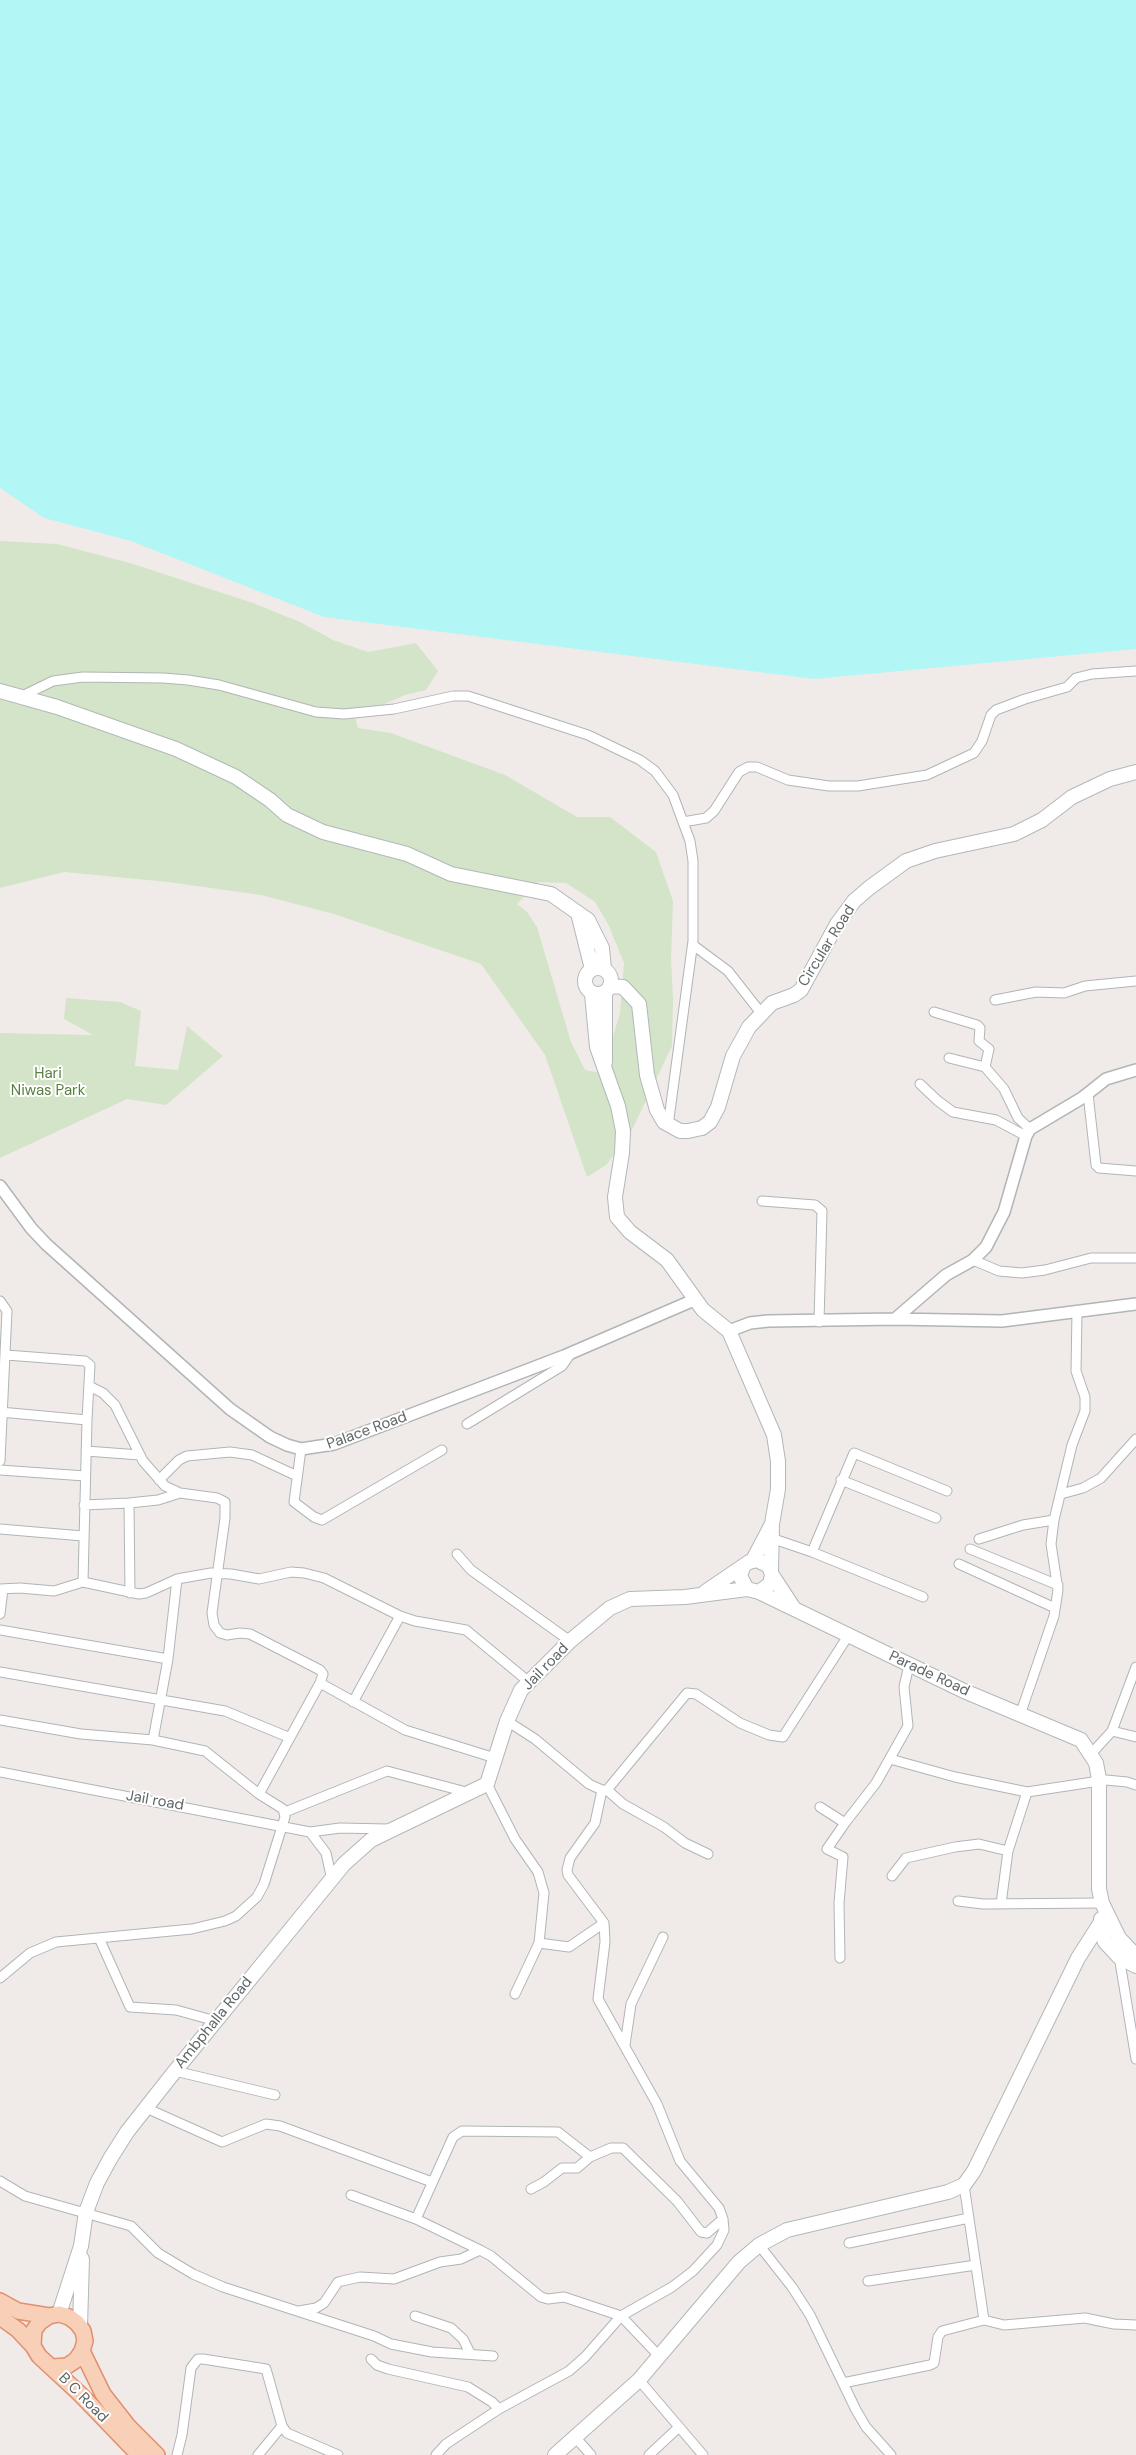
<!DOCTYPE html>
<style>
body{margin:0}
canvas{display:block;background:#f0ebe8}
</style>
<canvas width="1136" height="2455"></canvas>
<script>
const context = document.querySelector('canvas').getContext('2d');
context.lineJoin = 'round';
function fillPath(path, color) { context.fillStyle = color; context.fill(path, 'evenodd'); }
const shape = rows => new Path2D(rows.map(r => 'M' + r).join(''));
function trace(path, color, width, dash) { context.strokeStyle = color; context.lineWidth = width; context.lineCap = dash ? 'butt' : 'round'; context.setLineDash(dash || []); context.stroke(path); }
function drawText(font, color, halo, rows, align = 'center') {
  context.font = font + ' "DM Sans",sans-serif'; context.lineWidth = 4; context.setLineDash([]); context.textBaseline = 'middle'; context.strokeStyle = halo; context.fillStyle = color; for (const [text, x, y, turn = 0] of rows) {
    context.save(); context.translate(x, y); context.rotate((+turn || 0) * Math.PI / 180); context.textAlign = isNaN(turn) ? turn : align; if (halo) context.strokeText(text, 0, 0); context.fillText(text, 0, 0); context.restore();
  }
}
const green = shape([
 [0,541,57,544,130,563,253,603,300,622,333,640,368,652,416,643,438,671,426,690,405,695,355,717,358,728,391,733,505,775,577,817,610,817,656,852,673,901,671,959,673,999,672,1046,630,1134,606,1165,587,1177,545,1055,481,964,334,914,261,895,168,882,64,872,0,888],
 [538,882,566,883,595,902,608,924,624,963,620,1013,602,1073,585,1070,571,1042,537,927,527,912,517,904],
 [66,998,120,1002,141,1011,135,1066,178,1070,187,1026,223,1056,166,1105,127,1099,0,1158,0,1033,93,1035,64,1019]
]);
const water = shape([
 [0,0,1136,0,1136,649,814,679,324,617,131,541,44,518,0,488]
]);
const minor = shape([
 [20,697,53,681,83,677,163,678,188,680,219,685,316,712,344,714,394,709,453,696,468,696,588,735,640,760,655,771,673,795,690,841,693,861,693,941,668,1126],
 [683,822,706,818,714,811,739,772,748,767,757,767,788,780,829,786,858,786,927,775,974,753,982,741,991,715,996,710,1025,699,1067,687,1076,678,1092,674,1136,671],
 [693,945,728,971,761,1013],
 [995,1000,1036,992,1064,993,1085,986,1136,981],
 [934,1012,977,1025,980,1028,979,1041,989,1049,985,1067],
 [949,1058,985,1067,1004,1089,1018,1118,1030,1129],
 [920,1084,938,1101,953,1112,996,1120,1026,1136],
 [1088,1094,1096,1165,1099,1168,1136,1171],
 [762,1201,815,1205,822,1211,819,1322],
 [973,1260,999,1271,1022,1273,1045,1270,1091,1258,1136,1258],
 [0,1301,7,1311,0,1461],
 [6,1355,85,1361,90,1365,87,1420,83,1582],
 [89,1386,103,1393,115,1405,143,1461,165,1486,180,1493,217,1498,225,1502,225,1518,212,1613,214,1625,220,1633,227,1635,240,1633,250,1634,320,1670,323,1674,320,1683],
 [0,1412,87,1420],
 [467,1424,562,1366,571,1353],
 [301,1449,294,1502,314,1517,322,1520,442,1450],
 [86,1451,140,1455],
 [0,1470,85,1476],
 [159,1480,179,1460,187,1456,230,1452,252,1455,297,1476],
 [841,1480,936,1518],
 [1061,1494,1083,1488,1101,1478,1136,1439],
 [129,1503,130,1593],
 [84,1505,129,1503,158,1500,180,1493],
 [0,1529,83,1536],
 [774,1539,812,1552,923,1597],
 [979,1539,1023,1525,1054,1520],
 [970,1549,1058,1585],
 [812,1552,854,1453,947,1491],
 [457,1554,471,1570,570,1641],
 [959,1564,1055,1608],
 [177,1579,168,1659,153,1740,205,1751,259,1794,320,1683,405,1730,495,1758],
 [0,1589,20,1588,54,1591,83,1582,139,1594,146,1593,177,1579,211,1573,231,1574,259,1579,291,1572,304,1573,324,1578,400,1616,415,1621,466,1630,529,1682],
 [0,1614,3,1589],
 [0,1630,168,1659],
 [0,1672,225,1711,288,1737],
 [353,1702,400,1616],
 [1020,1715,1054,1616,1058,1590,1051,1544,1054,1520,1072,1445,1085,1411,1085,1397,1076,1371,1077,1312],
 [0,1720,81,1734,153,1740],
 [507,1721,535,1739,589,1784,602,1790,607,1790,623,1804,664,1827,685,1843,708,1854],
 [1112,1731,1136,1737],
 [1091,1754,1112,1731,1136,1667],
 [890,1759,955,1777,1027,1792,1106,1780,1127,1782,1136,1785],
 [0,1772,310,1832,340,1828,388,1829],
 [487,1784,515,1839,538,1872,544,1893,539,1943,515,1994],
 [607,1790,687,1693,696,1694,740,1723,769,1735,783,1737,848,1636],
 [820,1807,845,1823,876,1783,908,1726,904,1687,909,1665],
 [285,1812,387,1771,470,1793],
 [310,1832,326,1853,332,1880],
 [892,1876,906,1858,955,1847,979,1844,1008,1851],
 [958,1901,983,1904,1102,1903],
 [1001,1904,1008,1851,1027,1792],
 [99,1938,130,2007,176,2010,216,2021],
 [539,1943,569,1947,604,1923],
 [1119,1956,1136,2059],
 [840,1958,839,1903,843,1857,827,1849,845,1823],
 [0,1978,30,1953,56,1942,192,1929,225,1921,236,1916,257,1897,264,1884,285,1817,283,1809,259,1794],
 [625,2045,631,2004,663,1937],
 [175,2071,275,2095],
 [146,2108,222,2142,266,2124,280,2126,432,2182],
 [0,2181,25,2196,131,2226,158,2253,193,2274,223,2287,374,2336,391,2344,432,2352,493,2356],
 [964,2185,984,2320],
 [531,2189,544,2182,562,2168,577,2168,590,2157,611,2148,623,2148,677,2201,701,2232,707,2233,723,2219],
 [351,2195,416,2219,480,2250,491,2256,541,2297,548,2299,564,2297,621,2316,659,2356],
 [416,2219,453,2137,462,2131,558,2132,590,2157],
 [849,2243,969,2218],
 [759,2245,792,2287,810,2315,856,2410,866,2427,891,2455],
 [868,2281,976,2265],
 [299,2311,316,2308,324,2303,338,2282,342,2281,360,2277,394,2279,440,2262,461,2259,480,2250],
 [415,2316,451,2328,463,2339,470,2353],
 [371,2359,377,2365,388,2369,468,2387,492,2402,499,2409],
 [639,2380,703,2455],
 [843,2383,930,2365,934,2363,938,2337,942,2331,984,2320,1004,2325,1085,2318,1114,2324,1136,2325],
 [575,2437,591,2455],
 [177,2455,182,2435,191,2368,198,2359,203,2359,266,2369,282,2426,287,2433,338,2455],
 [258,2455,282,2426],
 [436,2455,446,2444,499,2409,569,2371,585,2357,621,2316,672,2287,693,2271,717,2245,724,2230,723,2219,719,2208,680,2161,657,2104,598,1999,605,1942,604,1923,568,1875,567,1870,570,1858,595,1823,602,1790],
 [649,2455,679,2427]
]);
const tertiary = shape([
 [0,1186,31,1228,46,1244,230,1409,270,1437,287,1445,301,1449,334,1444,564,1356,694,1300],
 [895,1319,946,1275,973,1260,986,1247,1004,1212,1026,1136,1030,1129,1082,1098,1106,1079,1136,1070],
 [729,1331,750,1323,768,1321,895,1319,1002,1321,1136,1304]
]);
const secondary = shape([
 [0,691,57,707,176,749,236,777,270,800,287,815,323,832,407,854,451,874,551,894,588,920,602,948,604,969],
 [578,913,592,969],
 '585 981a13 13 0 1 1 26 0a13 13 0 1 1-26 0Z',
 [610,986,623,987,639,1004,647,1075,657,1110,664,1122,680,1131,688,1131,702,1128,710,1122,718,1107,733,1056,749,1027,772,1003,794,995,801,990,837,924,854,901,869,888,906,861,935,851,1014,834,1042,820,1072,797,1110,779,1136,772],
 [592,994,597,1047,618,1106,623,1131,622,1153,615,1197,617,1217,630,1232,667,1260,703,1310,729,1331,774,1435,778,1461,778,1489,772,1524,771,1571],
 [605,1062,605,992],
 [753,1560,772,1524],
 [772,1575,793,1607],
 [705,1592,749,1562,757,1560,769,1566,772,1575,770,1584,759,1592,747,1589,740,1576,743,1567],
 [759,1592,964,1691,1081,1740,1096,1763,1099,1779,1099,1889,1102,1903,1119,1938,1136,1956],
 [1101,1919,1101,1931,1105,1942,1119,1957,1136,1966],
 [59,2314,81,2246,86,2212,97,2183,110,2159,127,2132,175,2071,344,1864,371,1840,487,1784,507,1721,521,1690,570,1641,610,1608,630,1599,685,1597,747,1589],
 [80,2326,82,2259],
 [555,2455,639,2380,739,2262,759,2245,787,2230,948,2192,964,2185,974,2171,1078,1958,1101,1922]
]);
const primary = shape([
 [0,2301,18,2311,49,2316],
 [0,2317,18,2330,33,2346],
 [82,2351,103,2394,128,2426,157,2455],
 [53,2367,67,2366,76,2360,82,2351,85,2341,83,2331,77,2323,69,2317,59,2314,49,2316,40,2322,34,2330,33,2346,39,2356,80,2394,139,2455]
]);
const streetNames = [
 ["Circular Road",827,946,-58],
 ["Palace Road",367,1431,-20],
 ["Jail road",546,1667,-46],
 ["Parade Road",929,1674,25],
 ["Jail road",155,1801,10],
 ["Ambphalla Road",214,2023,-51],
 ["B C Road",83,2398,45]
];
const parkNames = [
 ["Hari",48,1074],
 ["Niwas Park",48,1091]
];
fillPath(green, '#d4e4c8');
fillPath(water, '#b2f6f6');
trace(minor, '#b1b5b6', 11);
trace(tertiary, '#b1b5b6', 14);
trace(secondary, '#b2b8b9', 16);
trace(primary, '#e38e6e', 18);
trace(minor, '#fff', 9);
trace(tertiary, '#fff', 11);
trace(secondary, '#fff', 14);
trace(primary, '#f7d0b7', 15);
drawText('15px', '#606667', '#fff', streetNames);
drawText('15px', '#587f3f', '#fff', parkNames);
</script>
